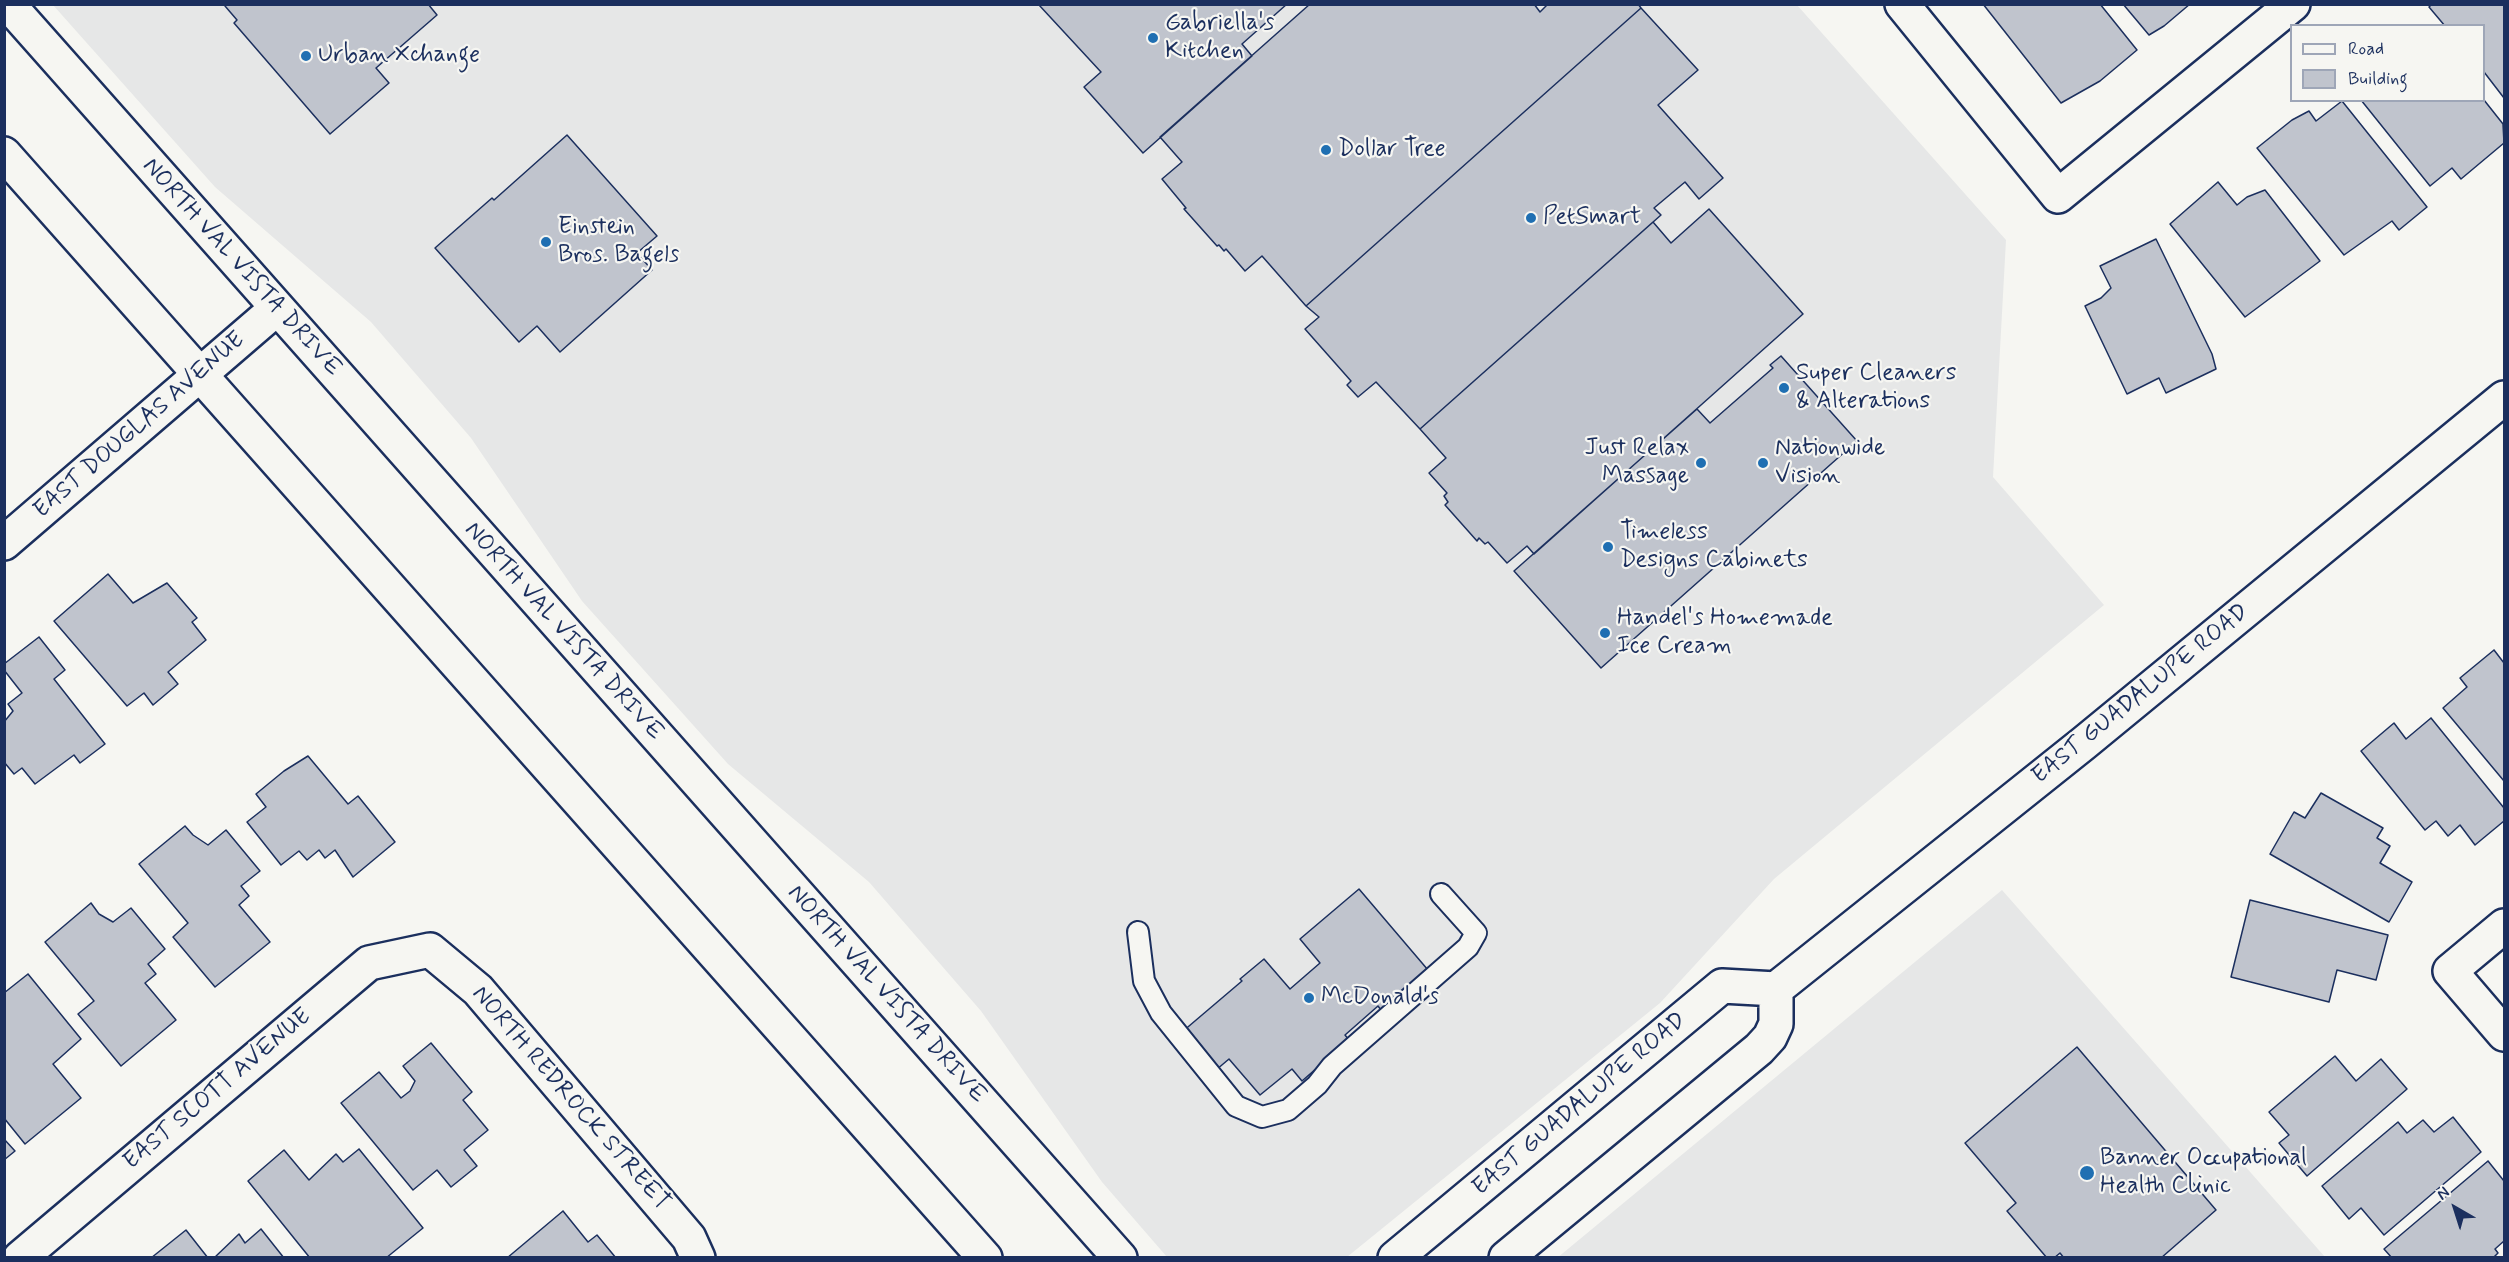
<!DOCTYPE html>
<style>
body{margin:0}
#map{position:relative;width:2509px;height:1262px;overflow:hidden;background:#f6f6f2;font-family:Mynerve,sans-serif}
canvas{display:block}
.frame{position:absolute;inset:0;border:6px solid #1b2f5e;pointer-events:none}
.legend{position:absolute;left:2290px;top:24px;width:195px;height:78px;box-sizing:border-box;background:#f6f6f2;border:2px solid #9ea6b7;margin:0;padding:8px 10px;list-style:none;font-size:18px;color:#1b2f5e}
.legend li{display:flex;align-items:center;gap:12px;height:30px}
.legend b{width:30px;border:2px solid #9ea6b7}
.north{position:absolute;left:2425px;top:1178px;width:60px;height:60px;-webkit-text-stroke:4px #f6f6f2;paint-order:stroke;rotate:321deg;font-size:16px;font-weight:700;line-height:24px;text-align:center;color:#1b2f5e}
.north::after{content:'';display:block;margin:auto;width:21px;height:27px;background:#1b2f5e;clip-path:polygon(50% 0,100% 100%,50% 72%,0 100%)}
</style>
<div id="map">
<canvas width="2509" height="1262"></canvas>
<div class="frame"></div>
<ul class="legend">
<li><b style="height:8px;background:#f6f6f2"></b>Road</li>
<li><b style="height:16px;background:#c0c4cd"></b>Building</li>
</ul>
<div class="north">N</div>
</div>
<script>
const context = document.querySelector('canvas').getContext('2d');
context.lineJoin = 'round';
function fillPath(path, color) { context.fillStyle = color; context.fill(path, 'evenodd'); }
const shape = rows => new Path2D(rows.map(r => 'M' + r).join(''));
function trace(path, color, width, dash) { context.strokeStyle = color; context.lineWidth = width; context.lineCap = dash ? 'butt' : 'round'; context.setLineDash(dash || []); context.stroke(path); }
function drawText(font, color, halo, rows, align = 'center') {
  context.font = font + ' Mynerve,sans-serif'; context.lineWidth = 4.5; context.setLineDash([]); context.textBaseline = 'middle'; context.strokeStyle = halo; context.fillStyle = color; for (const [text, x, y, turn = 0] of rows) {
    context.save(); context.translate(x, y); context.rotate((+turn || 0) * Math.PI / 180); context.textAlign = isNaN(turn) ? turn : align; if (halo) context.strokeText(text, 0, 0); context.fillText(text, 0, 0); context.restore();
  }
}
const built = shape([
 [53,5,1797,5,2006,240,1993,477,2104,605,1774,879,1660,1003,1347,1257,1167,1257,1102,1182,981,1011,869,882,728,764,582,601,471,438,371,322,215,187],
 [2002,890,2325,1257,1557,1258]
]);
const building = shape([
 [228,4,428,4,437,15,376,68,389,83,330,134,234,23,237,20,225,6,228,4],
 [1287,4,1242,44,1252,56,1143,153,1084,87,1101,72,1039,5,1287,4],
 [1310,4,1534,4,1540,12,1548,4,1638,4,1641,8,1306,306,1262,256,1245,271,1226,249,1224,251,1219,245,1217,246,1184,209,1186,208,1162,179,1182,162,1160,137,1310,4],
 [1983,4,2100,4,2137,50,2100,81,2061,103,1983,4],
 [2123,4,2190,4,2164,26,2149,35,2123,4],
 [2432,4,2504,4,2504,98,2484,72,2484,26,2445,26,2429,7,2432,4],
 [1641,8,1698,70,1658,105,1723,178,1699,199,1685,182,1654,208,1661,215,1420,429,1376,382,1358,397,1347,385,1351,381,1305,329,1319,317,1306,306,1641,8],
 [2361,100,2484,100,2503,124,2504,143,2461,179,2452,168,2430,186,2361,100],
 [2342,101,2427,207,2399,230,2392,221,2344,255,2257,148,2292,120,2309,111,2316,121,2342,101],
 [567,135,657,236,637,253,652,270,560,352,537,326,519,342,435,248,492,198,494,200,567,135],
 [2218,182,2237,205,2247,197,2265,190,2320,261,2245,317,2170,224,2218,182],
 [1709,209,1803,314,1534,554,1527,546,1507,563,1488,542,1485,544,1479,538,1477,541,1445,505,1448,502,1444,496,1447,493,1429,473,1446,458,1420,429,1653,222,1671,243,1709,209],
 [2156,239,2212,354,2216,369,2166,393,2159,378,2127,394,2085,306,2101,298,2111,288,2100,266,2156,239],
 [1781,356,1857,441,1601,668,1514,571,1697,409,1710,423,1773,368,1770,365,1781,356],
 [108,574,133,603,167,583,197,618,192,622,206,640,168,672,178,684,153,705,144,693,127,706,54,621,108,574],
 [39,637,65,670,54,679,105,744,80,763,74,755,35,784,22,768,14,774,4,762,4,722,13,711,8,704,22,693,4,670,4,664,39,637],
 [2494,650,2504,663,2504,781,2443,708,2467,687,2460,678,2494,650],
 [2431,718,2504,808,2504,821,2475,845,2460,825,2448,836,2436,821,2425,830,2361,751,2394,723,2406,739,2431,718],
 [308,756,348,804,358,796,395,842,353,877,335,850,325,858,319,850,307,860,299,851,281,865,247,822,266,807,256,794,284,771,308,756],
 [2321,793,2383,828,2377,838,2390,846,2380,863,2412,882,2389,922,2270,854,2294,812,2305,818,2321,793],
 [185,826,193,835,208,845,226,830,260,871,241,886,249,896,239,905,270,942,215,987,173,937,188,923,139,864,185,826],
 [1359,889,1428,970,1381,1010,1378,1006,1345,1035,1349,1040,1302,1081,1292,1069,1260,1095,1229,1059,1216,1070,1182,1032,1242,981,1240,979,1264,959,1290,989,1320,963,1300,939,1359,889],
 [2250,900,2388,935,2376,980,2337,970,2329,1002,2231,977,2250,900],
 [91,903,99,914,113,922,131,908,165,949,148,964,156,974,145,983,176,1020,121,1066,78,1014,94,1001,45,942,91,903],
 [28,974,81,1039,53,1064,81,1098,25,1144,4,1118,4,993,28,974],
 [431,1043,472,1092,463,1100,488,1130,464,1150,477,1166,451,1187,437,1170,413,1190,341,1103,379,1072,401,1098,410,1091,415,1081,403,1066,431,1043],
 [2077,1047,2216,1210,2161,1258,2064,1258,2060,1253,2054,1258,2047,1258,2007,1211,2016,1203,1965,1143,2077,1047],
 [2335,1056,2356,1081,2381,1059,2407,1089,2307,1176,2279,1143,2289,1135,2269,1112,2335,1056],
 [2453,1117,2481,1152,2384,1235,2361,1208,2349,1219,2322,1186,2398,1122,2407,1133,2423,1120,2434,1132,2453,1117],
 [4,1139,15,1151,4,1160,4,1139],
 [359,1149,423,1228,386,1258,310,1258,248,1181,284,1150,309,1180,336,1154,343,1162,359,1149],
 [2488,1161,2504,1181,2504,1241,2495,1249,2498,1253,2493,1258,2392,1258,2384,1249,2488,1161],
 [563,1211,588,1242,597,1235,616,1258,507,1258,563,1211],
 [261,1229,284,1258,214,1258,239,1234,245,1243,261,1229],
 [186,1230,208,1258,151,1258,186,1230]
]);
const lane = shape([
 [1138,932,1144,981,1161,1013,1236,1106,1262,1117,1288,1110,1317,1085,1332,1066,1468,947,1476,933,1441,894]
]);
const street = shape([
 [1902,4,2058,196,2293,4],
 [4,543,276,309],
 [2504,926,2450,971,2504,1034],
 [20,1258,369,963,430,950,478,990,689,1238,698,1258]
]);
const secondary = shape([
 [8,4,1120,1258],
 [4,154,985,1258],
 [1395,1258,1722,986,1776,989,2084,743,2504,398],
 [1506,1258,1759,1049,1770,1037,1776,1024,1776,989]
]);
const markers = [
 [1153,38,6,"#1f6fb2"],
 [306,56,6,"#1f6fb2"],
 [1326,150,6,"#1f6fb2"],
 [1531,218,6,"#1f6fb2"],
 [546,242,6,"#1f6fb2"],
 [1784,388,6,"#1f6fb2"],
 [1701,463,6,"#1f6fb2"],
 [1763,463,6,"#1f6fb2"],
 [1608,547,6,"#1f6fb2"],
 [1605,633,6,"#1f6fb2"],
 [1309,998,6,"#1f6fb2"],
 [2087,1173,8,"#1f6fb2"]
];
const poiNames = [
 ["Gabriella's",1165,24],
 ["Kitchen",1165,52],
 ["Urban Xchange",318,56],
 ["Dollar Tree",1338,150],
 ["PetSmart",1543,218],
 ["Einstein",558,228],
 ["Bros. Bagels",558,256],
 ["Super Cleaners",1796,374],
 ["& Alterations",1796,402],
 ["Just Relax",1689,449,"right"],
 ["Massage",1689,477,"right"],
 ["Nationwide",1775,449],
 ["Vision",1775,477],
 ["Timeless",1620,533],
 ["Designs Cabinets",1620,561],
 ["Handel's Homemade",1617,619],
 ["Ice Cream",1617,647],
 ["McDonald's",1321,998],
 ["Banner Occupational",2100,1159],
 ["Health Clinic",2100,1187]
];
const streetNames = [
 ["NORTH VAL VISTA DRIVE",241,268,48],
 ["EAST DOUGLAS AVENUE",140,426,-41],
 ["NORTH VAL VISTA DRIVE",563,632,48],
 ["EAST GUADALUPE ROAD",2141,695,-39],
 ["NORTH VAL VISTA DRIVE",886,995,48],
 ["EAST SCOTT AVENUE",218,1090,-40],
 ["NORTH REDROCK STREET",570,1099,49],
 ["EAST GUADALUPE ROAD",1580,1105,-40]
];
fillPath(built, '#e6e7e7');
fillPath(building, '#c0c4cd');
trace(building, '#1b2f5e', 1.5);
trace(lane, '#1b2f5e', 24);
trace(street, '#1b2f5e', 38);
trace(secondary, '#1b2f5e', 38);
trace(lane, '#f6f6f2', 20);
trace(street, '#f6f6f2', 33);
trace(secondary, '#f6f6f2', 33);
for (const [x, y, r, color] of markers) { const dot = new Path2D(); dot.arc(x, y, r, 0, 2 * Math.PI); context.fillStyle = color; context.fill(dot); trace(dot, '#f6f6f2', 2); }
drawText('24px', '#1b2f5e', '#f6f6f2', poiNames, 'left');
drawText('24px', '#1b2f5e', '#f6f6f2', streetNames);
</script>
